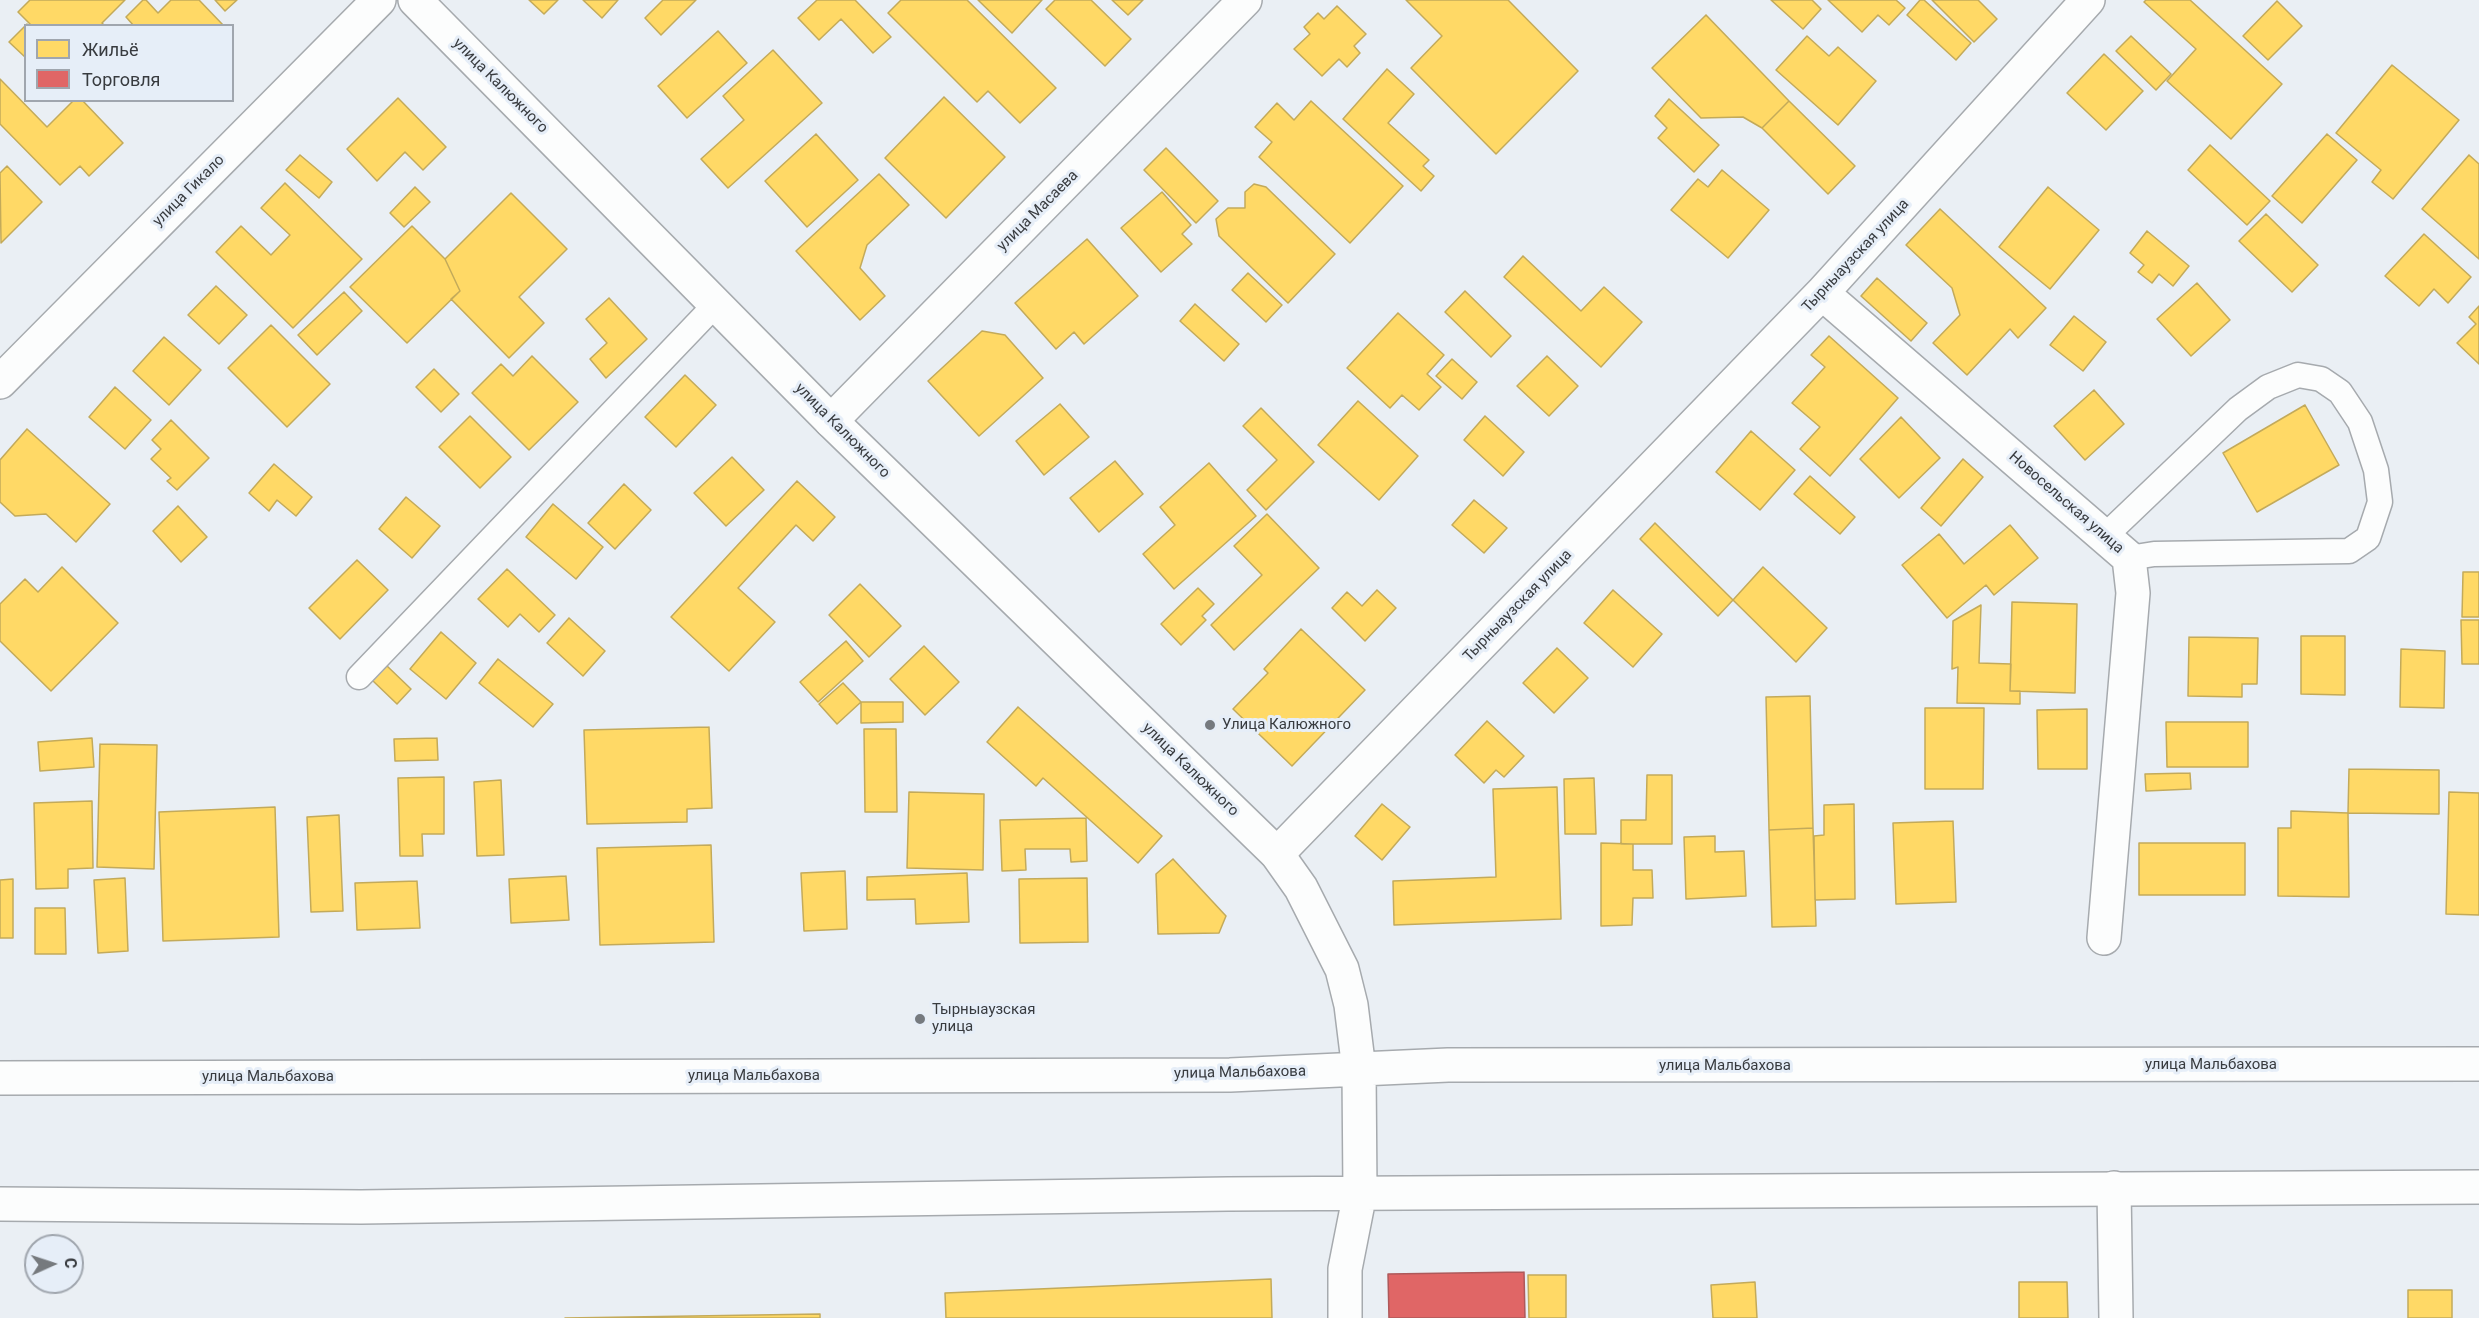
<!DOCTYPE html>
<meta charset="utf-8">
<style>
body{margin:0}
#map{position:relative;width:2479px;height:1318px;overflow:hidden;background:#eaeff4;font-family:Roboto,sans-serif}
canvas{display:block}
.legend{position:absolute;left:24px;top:24px;width:210px;height:78px;box-sizing:border-box;background:#e6eef8;border:2px solid #a0a6ae;margin:0;padding:8px 10px;list-style:none;font-size:18px;color:#383b3f}
.legend li{display:flex;align-items:center;gap:12px;height:30px}
.legend b{width:30px;border:2px solid #a0a6ae}
.north{position:absolute;left:24px;top:1234px;width:60px;height:60px;box-sizing:border-box;background:#e6eef8;border:2px solid #a0a6ae;border-radius:50%;rotate:87deg;font-size:16px;font-weight:700;line-height:24px;text-align:center;color:#383b3f}
.north::after{content:'';display:block;margin:auto;width:21px;height:27px;background:#767a7e;clip-path:polygon(50% 0,100% 100%,50% 72%,0 100%)}
</style>
<div id="map">
<canvas width="2479" height="1318"></canvas>
<ul class="legend">
<li><b style="height:16px;background:#ffd966"></b>Жильё</li>
<li><b style="height:16px;background:#e06666"></b>Торговля</li>
</ul>
<div class="north">С</div>
</div>
<script>
const context = document.querySelector('canvas').getContext('2d');
context.lineJoin = 'round';
function fillPath(path, color) { context.fillStyle = color; context.fill(path, 'evenodd'); }
const shape = rows => new Path2D(rows.map(r => 'M' + r).join(''));
function trace(path, color, width, dash) { context.strokeStyle = color; context.lineWidth = width; context.lineCap = dash ? 'butt' : 'round'; context.setLineDash(dash || []); context.stroke(path); }
function drawText(font, color, halo, rows, align = 'center') {
  context.font = font + ' Roboto,sans-serif'; context.lineWidth = 6; context.setLineDash([]); context.textBaseline = 'middle'; context.strokeStyle = halo; context.fillStyle = color; for (const [text, x, y, turn = 0] of rows) {
    context.save(); context.translate(x, y); context.rotate((+turn || 0) * Math.PI / 180); context.textAlign = isNaN(turn) ? turn : align; if (halo) context.strokeText(text, 0, 0); context.fillText(text, 0, 0); context.restore();
  }
}
const homes = shape([
 [30,0,125,0,102,23,105,26,32,26,18,12,30,0],
 [143,0,146,0,158,13,171,0,199,0,224,26,134,26,126,17,143,0],
 [215,0,237,0,225,11,215,0],
 [529,0,558,0,544,14,529,0],
 [583,0,618,0,602,18,583,0],
 [663,0,696,0,661,35,645,18,663,0],
 [817,0,855,0,891,37,873,53,841,19,819,40,798,18,817,0],
 [901,0,967,0,1056,88,1020,123,988,91,977,102,888,13,901,0],
 [978,0,1042,0,1012,33,978,0],
 [1055,0,1091,0,1131,39,1105,66,1046,9,1055,0],
 [1112,0,1143,0,1128,15,1112,0],
 [1406,0,1508,0,1578,71,1496,154,1411,68,1442,36,1406,0],
 [1771,0,1812,0,1821,9,1803,29,1771,0],
 [1828,0,1896,0,1905,8,1889,25,1878,15,1862,32,1828,0],
 [1920,0,1924,0,1971,43,1956,60,1907,15,1920,0],
 [1932,0,1978,0,1997,19,1974,42,1932,0],
 [2146,0,2190,0,2282,84,2231,139,2167,81,2196,49,2144,2,2146,0],
 [2277,1,2302,26,2268,60,2243,36,2277,1],
 [1337,6,1366,34,1354,46,1360,53,1347,67,1339,59,1322,76,1294,49,1310,34,1304,27,1318,13,1324,19,1337,6],
 [1706,15,1789,101,1762,128,1743,117,1701,118,1652,68,1706,15],
 [27,24,29,26,26,26,26,58,9,42,27,24],
 [718,31,747,63,687,118,658,86,718,31],
 [1807,36,1829,56,1838,47,1876,81,1838,125,1776,70,1807,36],
 [2131,36,2171,74,2156,90,2116,51,2131,36],
 [773,50,822,103,728,188,701,159,744,120,723,96,773,50],
 [2104,54,2143,91,2106,130,2067,93,2104,54],
 [2392,65,2459,120,2393,199,2372,182,2381,170,2336,133,2392,65],
 [1387,69,1414,94,1388,123,1429,160,1423,166,1434,176,1421,191,1343,119,1387,69],
 [0,79,47,127,74,100,82,100,123,143,89,176,80,166,60,185,0,124,0,79],
 [944,97,1005,157,946,218,885,158,944,97],
 [398,98,446,147,423,170,405,152,377,181,347,149,398,98],
 [1669,99,1719,145,1694,172,1658,138,1667,128,1655,116,1669,99],
 [1311,101,1403,186,1350,243,1259,157,1272,142,1255,127,1277,103,1294,120,1311,101],
 [1789,101,1855,166,1828,194,1762,128,1789,101],
 [816,134,858,180,807,227,765,181,816,134],
 [2327,134,2357,160,2302,223,2272,196,2327,134],
 [2210,145,2270,201,2247,225,2188,170,2210,145],
 [1166,148,1218,201,1196,223,1144,170,1166,148],
 [300,155,332,182,319,198,286,170,300,155],
 [2469,155,2479,164,2479,259,2422,209,2469,155],
 [7,166,42,202,1,243,0,173,7,166],
 [1722,170,1769,210,1728,258,1671,210,1698,179,1708,187,1722,170],
 [879,174,909,205,867,245,860,268,885,296,860,320,796,251,879,174],
 [285,183,362,259,293,328,216,252,241,226,271,255,290,235,261,208,285,183],
 [1254,184,1266,187,1335,254,1288,303,1219,236,1216,219,1228,208,1245,208,1245,192,1254,184],
 [415,187,430,202,404,227,390,213,415,187],
 [2048,187,2099,230,2050,289,1999,247,2048,187],
 [1162,192,1191,225,1182,234,1192,244,1161,272,1121,228,1162,192],
 [511,193,567,249,519,297,544,323,509,358,451,299,460,291,445,259,511,193],
 [1940,209,2046,308,2018,338,2010,329,1967,375,1933,343,1960,315,1952,288,1906,245,1940,209],
 [2266,214,2318,265,2292,292,2239,241,2266,214],
 [412,226,445,259,460,291,407,343,350,287,412,226],
 [2147,231,2189,266,2173,286,2159,274,2152,283,2138,272,2144,265,2130,253,2147,231],
 [2424,234,2471,277,2448,303,2434,289,2419,306,2385,276,2424,234],
 [1087,239,1138,296,1084,344,1074,332,1056,349,1015,303,1087,239],
 [1523,256,1581,311,1604,287,1642,322,1601,367,1504,277,1523,256],
 [1248,273,1282,305,1266,322,1232,290,1248,273],
 [1877,278,1927,323,1911,341,1861,296,1877,278],
 [2197,283,2230,320,2191,356,2157,319,2197,283],
 [216,286,247,315,219,344,188,315,216,286],
 [1465,291,1511,336,1491,357,1445,312,1465,291],
 [344,292,362,311,317,355,298,335,344,292],
 [609,298,647,339,606,378,590,359,607,343,586,319,609,298],
 [1195,304,1239,344,1224,361,1180,321,1195,304],
 [2479,306,2479,364,2457,343,2476,324,2469,317,2479,306],
 [1398,313,1444,355,1427,374,1441,387,1419,410,1402,395,1390,408,1347,368,1398,313],
 [2074,316,2106,342,2083,371,2050,345,2074,316],
 [271,325,330,384,287,427,228,368,271,325],
 [982,331,1005,335,1043,378,979,436,928,381,982,331],
 [1829,336,1898,398,1830,476,1800,449,1820,427,1792,403,1825,367,1811,355,1829,336],
 [164,337,201,370,169,405,133,371,164,337],
 [532,356,578,402,529,450,472,393,501,364,513,376,532,356],
 [1547,356,1578,386,1549,416,1517,386,1547,356],
 [1452,359,1477,382,1462,399,1436,376,1452,359],
 [434,369,459,394,441,412,416,387,434,369],
 [685,375,716,405,676,447,645,417,685,375],
 [115,387,151,420,125,449,89,417,115,387],
 [2094,390,2124,424,2085,460,2054,426,2094,390],
 [1358,401,1418,456,1379,500,1318,445,1358,401],
 [1060,404,1089,437,1044,475,1016,441,1060,404],
 [2305,405,2339,465,2257,512,2223,453,2305,405],
 [1261,408,1314,462,1266,510,1247,490,1277,460,1243,426,1261,408],
 [470,416,511,457,480,488,439,447,470,416],
 [1485,416,1524,452,1503,476,1464,440,1485,416],
 [1901,417,1940,458,1899,498,1860,459,1901,417],
 [171,420,209,458,177,490,167,481,171,478,151,459,161,449,152,440,171,420],
 [27,429,110,504,76,542,46,514,15,516,0,502,0,460,27,429],
 [1751,431,1795,470,1760,510,1716,472,1751,431],
 [732,457,764,490,726,526,694,493,732,457],
 [1963,459,1983,477,1941,526,1921,508,1963,459],
 [1115,461,1143,494,1099,532,1070,498,1115,461],
 [1209,463,1256,516,1174,589,1143,554,1175,525,1160,507,1209,463],
 [274,464,312,497,296,516,277,500,269,511,249,493,274,464],
 [1810,476,1855,517,1840,534,1794,494,1810,476],
 [797,481,835,517,813,541,796,525,738,588,775,622,729,671,671,617,797,481],
 [624,484,651,510,615,549,588,523,624,484],
 [406,497,440,526,412,558,379,529,406,497],
 [1474,500,1507,528,1484,553,1452,525,1474,500],
 [553,504,603,547,576,579,526,537,553,504],
 [178,506,207,537,181,562,153,531,178,506],
 [1267,514,1319,568,1234,650,1211,625,1262,575,1234,546,1267,514],
 [1655,523,1733,600,1718,616,1640,539,1655,523],
 [2010,525,2038,558,1994,595,1986,585,1947,618,1902,565,1939,534,1964,564,2010,525],
 [357,560,388,590,340,639,309,608,357,560],
 [62,567,118,623,51,691,0,641,0,604,25,579,38,592,62,567],
 [1763,567,1827,628,1796,662,1733,600,1763,567],
 [507,569,555,615,539,632,520,614,508,627,478,599,507,569],
 [2463,572,2479,572,2479,617,2462,617,2463,572],
 [860,584,901,626,869,657,829,615,860,584],
 [1198,588,1214,604,1202,616,1206,620,1181,645,1161,624,1198,588],
 [1377,590,1396,608,1365,641,1332,608,1347,592,1362,606,1377,590],
 [1613,590,1662,634,1633,667,1584,623,1613,590],
 [2012,602,2077,604,2075,693,2010,691,2012,602],
 [1981,605,1979,663,2011,664,2010,691,2020,691,2020,704,1957,703,1958,667,1952,669,1953,621,1981,605],
 [569,618,605,651,583,676,547,643,569,618],
 [2461,620,2479,620,2479,664,2462,664,2461,620],
 [1301,629,1365,690,1292,766,1233,709,1268,673,1264,669,1301,629],
 [441,632,476,663,446,699,410,669,441,632],
 [2301,636,2345,636,2345,695,2301,694,2301,636],
 [2189,637,2258,638,2257,684,2242,684,2242,697,2188,696,2189,637],
 [846,641,863,661,818,702,800,682,846,641],
 [924,646,959,682,925,715,890,679,924,646],
 [1557,648,1588,678,1554,713,1523,683,1557,648],
 [2401,649,2445,651,2444,708,2400,707,2401,649],
 [498,659,553,704,533,727,479,683,498,659],
 [386,665,411,689,397,704,372,680,386,665],
 [843,683,861,702,837,724,819,704,843,683],
 [1810,696,1813,828,1769,830,1766,697,1810,696],
 [861,702,903,702,903,722,861,723,861,702],
 [1018,707,1162,836,1138,863,1043,778,1036,786,987,742,1018,707],
 [1925,708,1984,708,1983,789,1925,789,1925,708],
 [2087,709,2087,769,2038,769,2037,710,2087,709],
 [1487,721,1524,756,1504,777,1496,770,1484,783,1455,755,1487,721],
 [2166,722,2248,722,2248,767,2167,767,2166,722],
 [709,727,712,808,687,809,687,822,587,824,584,730,709,727],
 [864,729,896,729,897,812,865,812,864,729],
 [92,738,94,767,40,771,38,742,92,738],
 [437,738,438,760,395,761,394,739,437,738],
 [100,744,157,745,154,869,97,867,100,744],
 [2349,769,2439,770,2439,814,2348,813,2349,769],
 [2190,773,2191,789,2146,791,2145,774,2190,773],
 [1647,775,1672,775,1672,844,1621,844,1621,820,1646,820,1647,775],
 [444,777,444,834,422,834,423,856,400,856,398,778,444,777],
 [1594,778,1596,834,1565,834,1564,779,1594,778],
 [501,780,504,855,477,856,474,782,501,780],
 [1557,787,1561,919,1394,925,1393,881,1496,877,1493,789,1557,787],
 [909,792,984,794,983,870,907,868,909,792],
 [2449,792,2479,793,2479,915,2446,914,2449,792],
 [92,801,93,868,68,869,68,888,36,889,34,803,92,801],
 [1382,804,1410,827,1382,860,1355,836,1382,804],
 [1854,804,1855,899,1815,900,1814,836,1824,835,1824,805,1854,804],
 [275,807,279,937,163,941,159,812,275,807],
 [2291,811,2348,813,2349,897,2278,896,2278,828,2291,828,2291,811],
 [339,815,343,911,311,912,307,817,339,815],
 [1086,818,1087,861,1071,862,1070,849,1025,849,1026,870,1002,871,1000,820,1086,818],
 [1953,821,1956,902,1896,904,1893,823,1953,821],
 [1813,828,1816,926,1772,927,1769,830,1813,828],
 [1715,836,1715,852,1744,851,1746,896,1686,899,1684,837,1715,836],
 [1601,843,1633,844,1633,870,1652,870,1653,898,1633,898,1632,925,1601,926,1601,843],
 [2139,843,2245,843,2245,895,2139,895,2139,843],
 [711,845,714,942,600,945,597,848,711,845],
 [1173,859,1226,916,1219,933,1158,934,1156,874,1173,859],
 [845,871,847,929,804,931,801,873,845,871],
 [967,873,969,922,916,924,915,899,867,900,867,877,967,873],
 [566,876,569,920,511,923,509,879,566,876],
 [125,878,128,951,98,953,94,880,125,878],
 [1087,878,1088,942,1020,943,1019,879,1087,878],
 [13,879,13,938,0,938,0,880,13,879],
 [417,881,420,928,357,930,355,883,417,881],
 [35,908,65,908,66,954,35,954,35,908],
 [1528,1275,1566,1275,1566,1318,1529,1318,1528,1275],
 [1271,1279,1272,1318,946,1318,945,1293,1271,1279],
 [1755,1282,1757,1318,1713,1318,1711,1285,1755,1282],
 [2019,1282,2067,1282,2068,1318,2019,1318,2019,1282],
 [2408,1290,2452,1290,2452,1318,2408,1318,2408,1290],
 [820,1314,820,1318,565,1318,820,1314]
]);
const shops = shape([
 [1524,1272,1525,1318,1389,1318,1388,1274,1524,1272]
]);
const lane = shape([
 [2105,536,2238,409,2268,387,2298,375,2321,379,2340,392,2360,422,2376,470,2380,502,2368,538,2349,551,2154,554,2129,558],
 [359,677,715,305]
]);
const street = shape([
 [1822,293,2129,558,2133,593,2104,938],
 [0,382,379,0],
 [831,421,1245,0],
 [1277,854,1822,293,2088,0],
 [2114,1188,2116,1318]
]);
const secondary = shape([
 [415,0,831,421,1277,854,1301,888,1342,969,1351,1005,1359,1070,1360,1193,1345,1269,1345,1318],
 [0,1078,1230,1075,1448,1065,2479,1064],
 [0,1204,361,1207,1228,1194,2479,1187]
]);
const markers = [
 [1210,725,6,"#767a7e"],
 [920,1019,6,"#767a7e"]
];
const streetNames = [
 ["улица Калюжного",500,86,45],
 ["улица Гикало",189,191,-45],
 ["улица Масаева",1038,211,-45],
 ["Тырныаузская улица",1856,256,-47],
 ["улица Калюжного",842,431,45],
 ["Новосельская улица",2066,503,41],
 ["Тырныаузская улица",1518,606,-46],
 ["улица Калюжного",1190,770,44],
 ["улица Мальбахова",2211,1065],
 ["улица Мальбахова",1725,1066],
 ["улица Мальбахова",1240,1073,-1],
 ["улица Мальбахова",754,1076],
 ["улица Мальбахова",268,1077]
];
const poiNames = [
 ["Улица Калюжного",1222,725],
 ["Тырныаузская",932,1010],
 ["улица",932,1027]
];
fillPath(homes, '#ffd966');
trace(homes, '#c3aa5a', 1.5);
fillPath(shops, '#e06666');
trace(shops, '#ae595a', 1.5);
trace(lane, '#a6aaae', 27);
trace(street, '#a6aaae', 36);
trace(secondary, '#a6aaae', 36);
trace(lane, '#fcfdfd', 24);
trace(street, '#fcfdfd', 33);
trace(secondary, '#fcfdfd', 33);
for (const [x, y, r, color] of markers) { const dot = new Path2D(); dot.arc(x, y, r, 0, 2 * Math.PI); context.fillStyle = color; context.fill(dot); trace(dot, '#e6eef8', 2); }
drawText('15px', '#383b3f', '#e6eef8', streetNames);
drawText('15px', '#383b3f', '#e6eef8', poiNames, 'left');
</script>
